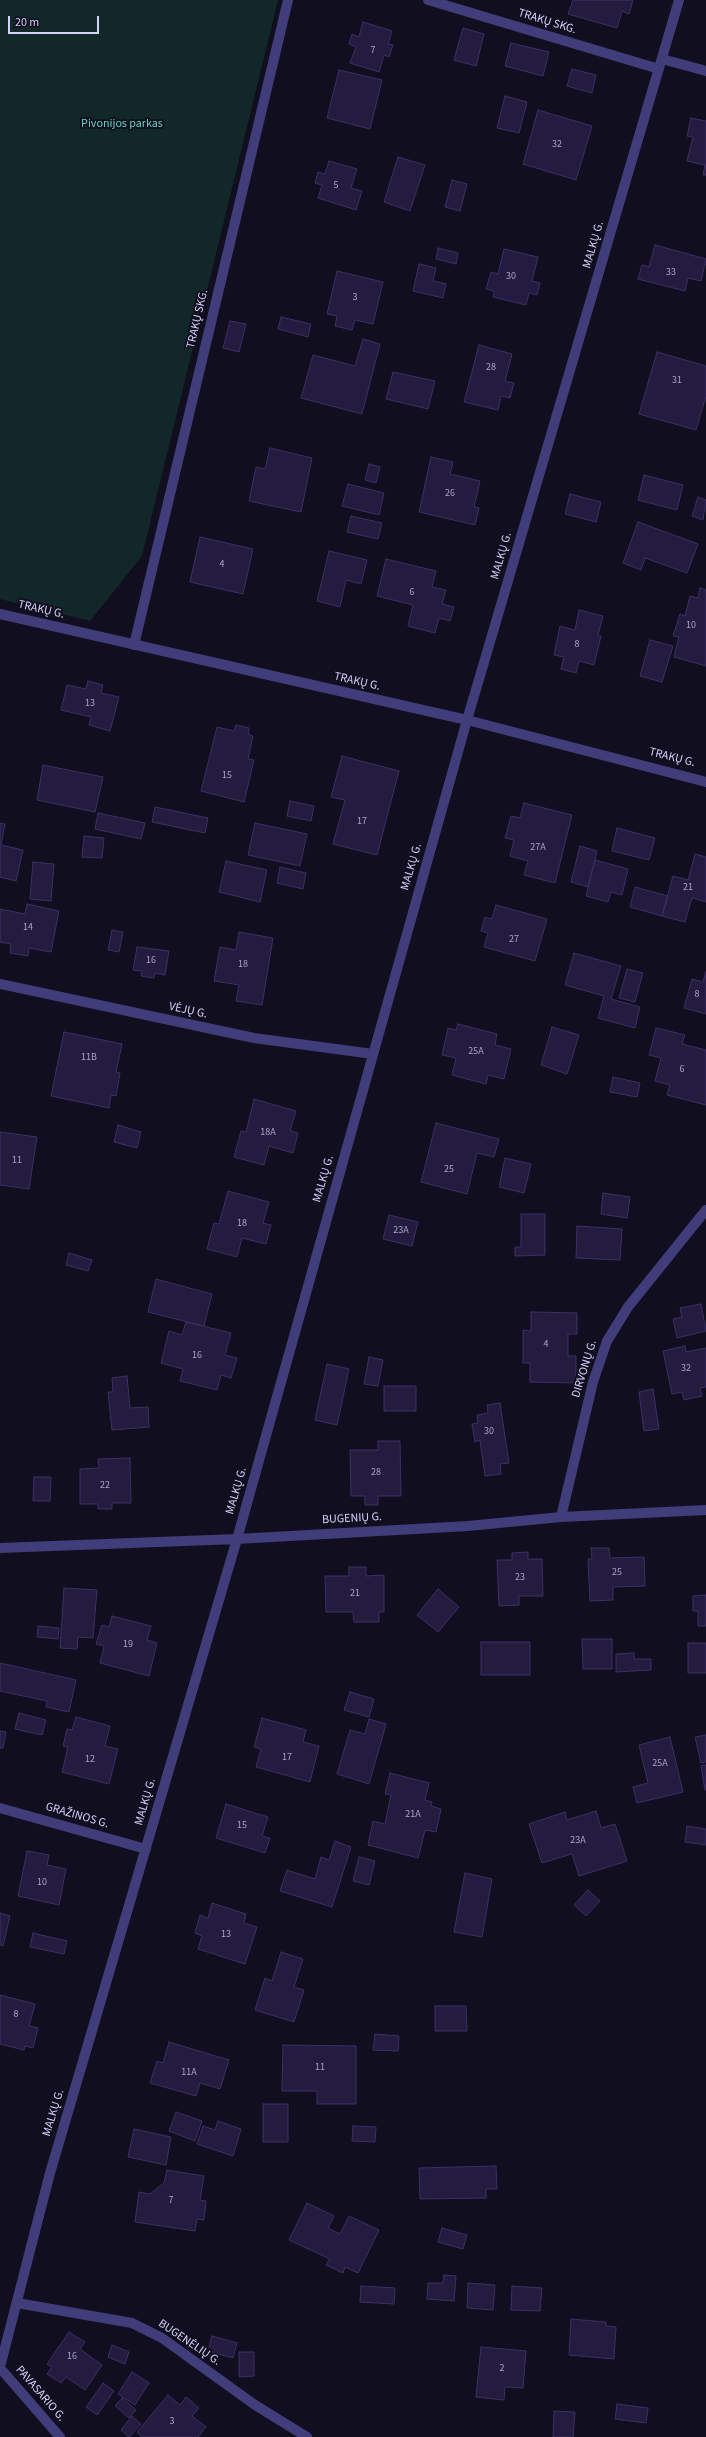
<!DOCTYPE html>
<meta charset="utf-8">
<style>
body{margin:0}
#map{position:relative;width:706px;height:2437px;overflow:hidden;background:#110e1f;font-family:"Source Sans 3",sans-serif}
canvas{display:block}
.scale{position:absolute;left:8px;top:16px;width:91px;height:18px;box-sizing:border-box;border:2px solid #d6d0fb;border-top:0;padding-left:5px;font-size:12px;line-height:14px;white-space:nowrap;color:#d6d0fb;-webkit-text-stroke:3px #110e1f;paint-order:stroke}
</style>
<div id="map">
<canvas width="706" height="2437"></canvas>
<div class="scale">20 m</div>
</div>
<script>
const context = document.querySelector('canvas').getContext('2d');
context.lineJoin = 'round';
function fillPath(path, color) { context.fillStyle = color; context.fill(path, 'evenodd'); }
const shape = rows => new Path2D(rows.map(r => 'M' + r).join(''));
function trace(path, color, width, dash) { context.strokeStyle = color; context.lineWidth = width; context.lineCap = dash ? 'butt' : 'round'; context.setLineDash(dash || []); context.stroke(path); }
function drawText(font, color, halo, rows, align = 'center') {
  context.font = font + ' "Source Sans 3",sans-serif'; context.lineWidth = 4; context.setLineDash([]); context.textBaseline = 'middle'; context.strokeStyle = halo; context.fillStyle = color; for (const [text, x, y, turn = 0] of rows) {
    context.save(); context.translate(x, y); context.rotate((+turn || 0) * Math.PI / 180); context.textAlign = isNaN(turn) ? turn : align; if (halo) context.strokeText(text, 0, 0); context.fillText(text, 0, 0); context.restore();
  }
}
const green = shape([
 [0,0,278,0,142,556,90,621,0,599]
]);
const building = shape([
 [573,0,633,0,629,14,622,11,617,28,568,14,573,0],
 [363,22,392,31,388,44,393,45,389,57,384,55,379,72,350,63,356,47,349,44,352,34,359,37,363,22],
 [463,28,484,34,476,66,454,60,463,28],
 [511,43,549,52,543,76,505,66,511,43],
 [572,69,596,75,592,93,567,86,572,69],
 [339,70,382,80,370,129,327,118,339,70],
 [505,96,527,102,519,133,497,128,505,96],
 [538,110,592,126,576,180,523,164,538,110],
 [691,118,706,121,706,175,703,175,705,165,687,161,693,137,687,136,691,118],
 [398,157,425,165,410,211,384,202,398,157],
 [329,161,357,169,351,188,362,191,356,210,318,198,322,185,315,183,318,172,325,174,329,161],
 [452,180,467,184,460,211,445,207,452,180],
 [655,245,706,259,701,281,688,278,685,291,638,279,642,265,649,267,655,245],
 [438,248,458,253,456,264,436,259,438,248],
 [504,249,538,257,532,281,540,283,537,295,529,293,526,305,493,297,494,291,486,289,491,272,498,274,504,249],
 [419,264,436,268,433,281,446,284,443,298,413,291,419,264],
 [337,271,383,282,373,324,355,320,352,330,335,326,337,316,327,314,337,271],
 [281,317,311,324,308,337,278,329,281,317],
 [230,321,246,324,239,352,223,348,230,321],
 [363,339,380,344,362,414,301,398,313,355,355,366,363,339],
 [479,345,512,354,505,381,514,383,510,398,501,396,498,410,464,402,479,345],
 [657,352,706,366,706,396,696,430,639,414,657,352],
 [393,372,435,381,428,409,386,399,393,372],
 [270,448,312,458,301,512,249,501,256,467,265,469,270,448],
 [431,457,453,462,450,474,480,481,474,507,479,508,475,525,419,512,431,457],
 [369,464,380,467,376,483,365,480,369,464],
 [644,475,683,485,677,510,638,500,644,475],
 [348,484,384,493,379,515,342,506,348,484],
 [570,494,601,502,596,522,565,514,570,494],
 [698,497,706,500,703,520,692,516,698,497],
 [351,516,382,523,378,539,347,532,351,516],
 [638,522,698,544,687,573,645,558,641,570,623,563,638,522],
 [200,537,253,549,243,594,190,582,200,537],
 [329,551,367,560,361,584,346,580,340,607,317,601,329,551],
 [386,559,436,571,432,587,446,590,442,604,454,607,450,621,439,618,435,633,408,626,413,605,377,596,386,559],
 [700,588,706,590,706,666,674,657,679,637,673,636,680,614,685,616,690,596,698,598,700,588],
 [579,610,603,616,598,635,601,636,594,665,579,661,576,673,561,669,564,657,554,655,560,626,575,630,579,610],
 [650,640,673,646,662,682,640,676,650,640],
 [88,681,103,685,101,693,119,697,110,731,89,725,91,717,61,710,67,685,86,689,88,681],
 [236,725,249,728,248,734,253,736,248,759,254,760,244,802,201,791,217,727,234,731,236,725],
 [342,756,399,771,377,855,333,844,345,800,331,797,342,756],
 [43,765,103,777,95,812,37,800,43,765],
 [290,801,314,806,311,821,287,816,290,801],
 [524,803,572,815,555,883,524,875,528,861,510,856,514,840,505,838,511,816,520,818,524,803],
 [155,807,208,818,205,833,152,822,155,807],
 [98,813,145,823,141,839,95,829,98,813],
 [0,823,5,824,1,845,23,850,16,881,0,877,0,823],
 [255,823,307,834,300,866,248,855,255,823],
 [617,828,655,838,649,860,612,851,617,828],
 [84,836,104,838,102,858,82,857,84,836],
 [580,846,597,851,588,887,571,882,580,846],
 [695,854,706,857,706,902,692,898,685,922,662,916,673,876,688,880,695,854],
 [595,860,628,869,622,895,611,892,608,902,586,896,595,860],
 [226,861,267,870,260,902,219,892,226,861],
 [33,862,54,864,51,901,30,899,33,862],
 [280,867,306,873,303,889,277,883,280,867],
 [635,887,668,896,662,916,630,907,635,887],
 [27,904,59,911,51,952,29,948,28,956,10,953,11,944,0,942,0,909,25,914,27,904],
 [496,905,547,919,535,961,484,947,488,933,481,931,485,917,492,919,496,905],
 [112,930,123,932,119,952,108,950,112,930],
 [239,932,273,938,262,1005,236,1001,239,985,214,981,220,947,236,950,239,932],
 [137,947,169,951,165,975,155,973,154,978,141,976,142,971,133,970,137,947],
 [574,953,621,966,611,999,640,1007,635,1028,598,1018,604,996,565,985,574,953],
 [627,969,643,973,635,1002,619,998,627,969],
 [706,971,706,1014,684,1008,692,979,703,982,706,971],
 [458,1024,497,1034,495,1045,511,1049,504,1079,488,1075,486,1084,452,1075,456,1058,442,1055,448,1028,456,1030,458,1024],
 [552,1027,579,1035,567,1074,541,1065,552,1027],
 [656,1028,685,1035,682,1044,706,1050,706,1105,667,1095,670,1085,655,1081,661,1058,649,1055,656,1028],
 [64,1032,122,1044,116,1072,120,1073,116,1096,111,1095,109,1108,51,1096,64,1032],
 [613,1077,640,1083,637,1097,610,1092,613,1077],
 [254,1099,296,1111,290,1131,298,1133,293,1153,269,1146,264,1165,234,1157,241,1131,246,1132,254,1099],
 [436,1123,499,1139,494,1157,477,1153,467,1194,421,1182,436,1123],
 [118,1125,141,1132,137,1148,114,1142,118,1125],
 [0,1132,37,1137,29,1189,0,1185,0,1132],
 [505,1158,531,1164,524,1193,499,1187,505,1158],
 [228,1191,269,1202,263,1223,271,1225,266,1244,242,1238,237,1257,207,1249,214,1223,219,1224,228,1191],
 [603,1193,630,1197,627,1218,601,1214,603,1193],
 [521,1214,545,1214,545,1255,515,1256,515,1247,521,1247,521,1214],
 [389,1215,418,1222,412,1246,383,1239,389,1215],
 [577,1226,622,1229,620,1260,576,1258,577,1226],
 [69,1253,92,1260,88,1271,66,1265,69,1253],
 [156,1279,212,1294,204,1326,148,1312,156,1279],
 [701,1304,706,1331,677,1338,673,1319,682,1317,680,1308,701,1304],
 [531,1312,577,1313,577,1334,568,1334,568,1356,576,1356,576,1383,530,1382,530,1363,523,1363,523,1330,531,1331,531,1312],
 [186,1322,231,1333,225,1355,237,1358,231,1378,221,1375,217,1390,180,1381,183,1369,161,1363,169,1331,182,1335,186,1322],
 [685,1346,686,1352,706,1348,706,1387,700,1388,702,1396,684,1400,682,1392,672,1394,663,1351,685,1346],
 [369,1357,383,1360,378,1386,364,1384,369,1357],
 [327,1364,349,1369,337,1425,315,1420,327,1364],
 [127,1376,130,1408,148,1407,149,1427,112,1430,108,1392,113,1392,112,1378,127,1376],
 [384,1386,416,1386,416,1411,384,1411,384,1386],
 [653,1389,659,1429,644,1431,639,1392,653,1389],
 [500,1403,509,1463,500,1464,501,1474,485,1476,480,1440,475,1442,472,1424,478,1423,477,1415,488,1413,487,1405,500,1403],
 [378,1441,400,1441,401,1496,378,1496,378,1505,365,1505,365,1496,351,1496,350,1450,378,1450,378,1441],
 [130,1458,131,1503,112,1503,112,1509,98,1509,98,1504,80,1504,80,1469,99,1468,98,1459,130,1458],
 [34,1477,51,1477,50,1501,33,1501,34,1477],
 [591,1548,609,1548,610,1558,644,1557,645,1586,613,1587,613,1600,590,1601,588,1559,592,1559,591,1548],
 [528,1552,528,1559,542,1559,543,1596,519,1596,519,1605,499,1606,497,1560,512,1560,512,1553,528,1552],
 [349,1567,366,1567,366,1576,384,1575,384,1612,379,1612,379,1622,354,1622,353,1612,326,1612,325,1576,349,1576,349,1567],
 [64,1588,97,1590,93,1638,78,1637,77,1649,60,1648,64,1588],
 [438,1589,459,1607,438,1632,417,1615,438,1589],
 [706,1595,706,1626,698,1626,698,1611,693,1611,693,1596,706,1595],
 [112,1616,151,1626,147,1640,157,1643,149,1676,100,1663,104,1646,96,1644,102,1625,109,1627,112,1616],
 [38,1626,59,1628,58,1639,37,1637,38,1626],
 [582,1639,612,1639,612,1669,583,1669,582,1639],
 [481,1642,530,1642,530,1675,481,1675,481,1642],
 [688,1643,706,1643,706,1673,688,1673,688,1643],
 [634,1653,634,1659,651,1659,651,1670,616,1672,616,1654,634,1653],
 [0,1663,76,1680,69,1712,46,1707,47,1701,0,1691,0,1663],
 [350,1692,374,1699,369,1717,344,1710,350,1692],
 [19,1713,46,1720,42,1735,15,1729,19,1713],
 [76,1717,110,1726,105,1746,118,1749,109,1784,62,1772,68,1747,63,1746,67,1729,72,1730,76,1717],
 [262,1718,306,1730,303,1742,319,1746,310,1782,256,1767,261,1749,254,1747,262,1718],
 [369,1719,386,1724,369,1784,337,1774,350,1730,365,1734,369,1719],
 [0,1731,6,1732,3,1748,0,1748,0,1731],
 [706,1735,706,1762,701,1763,695,1737,706,1735],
 [670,1737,683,1792,637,1803,633,1787,648,1783,639,1745,670,1737],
 [706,1765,706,1790,705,1790,701,1766,706,1765],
 [390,1773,429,1783,425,1800,432,1802,431,1806,441,1809,436,1832,425,1830,418,1858,368,1845,373,1821,385,1824,391,1795,385,1794,390,1773],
 [226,1804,268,1817,262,1836,270,1838,265,1853,216,1838,226,1804],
 [596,1811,601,1828,615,1824,627,1861,579,1876,572,1854,542,1863,529,1824,565,1812,567,1820,596,1811],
 [687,1826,706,1829,706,1845,685,1842,687,1826],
 [335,1841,351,1847,332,1907,280,1891,287,1870,315,1879,321,1857,329,1860,335,1841],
 [27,1851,49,1855,47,1865,66,1869,59,1905,18,1896,27,1851],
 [359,1857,375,1861,369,1885,353,1881,359,1857],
 [465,1873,492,1879,482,1937,454,1932,465,1873],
 [588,1890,600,1901,586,1916,574,1905,588,1890],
 [212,1903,246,1914,244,1923,257,1927,245,1964,198,1949,202,1936,195,1933,200,1915,208,1918,212,1903],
 [0,1913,10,1916,3,1946,0,1945,0,1913],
 [33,1933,67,1941,64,1954,30,1947,33,1933],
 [281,1952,303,1959,294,1987,304,1990,294,2022,255,2010,265,1978,272,1981,281,1952],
 [0,1995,35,2004,29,2026,38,2028,33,2048,25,2046,24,2050,0,2044,0,1995],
 [435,2006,466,2006,467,2031,435,2031,435,2006],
 [375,2034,399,2036,398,2051,373,2050,375,2034],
 [169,2042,229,2060,220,2089,200,2083,196,2096,150,2083,157,2061,163,2063,169,2042],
 [283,2045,356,2046,356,2104,317,2104,317,2091,282,2091,283,2045],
 [263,2104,288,2104,288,2142,263,2142,263,2104],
 [176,2112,202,2121,195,2141,169,2131,176,2112],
 [218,2121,241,2129,233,2156,197,2144,203,2126,215,2130,218,2121],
 [353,2126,376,2127,375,2142,352,2141,353,2126],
 [134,2129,171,2137,166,2165,128,2157,134,2129],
 [496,2166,497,2189,486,2189,486,2198,420,2199,419,2168,496,2166],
 [167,2170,204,2176,200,2200,206,2201,204,2220,197,2219,195,2231,135,2222,139,2192,150,2194,164,2183,167,2170],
 [307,2203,334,2216,328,2228,340,2234,349,2216,379,2230,358,2273,345,2267,343,2273,326,2265,330,2259,289,2240,307,2203],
 [442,2228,467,2235,463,2249,438,2242,442,2228],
 [444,2275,456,2276,454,2301,427,2299,428,2283,443,2283,444,2275],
 [468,2283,495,2285,493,2310,467,2308,468,2283],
 [361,2286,395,2288,394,2304,360,2302,361,2286],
 [512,2286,542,2288,540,2311,511,2310,512,2286],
 [571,2319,606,2322,606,2326,616,2327,614,2359,569,2355,571,2319],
 [69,2332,85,2342,80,2349,102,2365,85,2390,66,2377,61,2383,47,2374,52,2367,47,2364,69,2332],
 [212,2336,237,2343,233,2358,208,2351,212,2336],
 [112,2345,129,2352,125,2364,108,2357,112,2345],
 [481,2347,526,2351,523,2388,505,2387,504,2400,476,2397,481,2347],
 [239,2352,254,2352,254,2376,239,2377,239,2352],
 [132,2372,149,2383,135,2405,118,2394,132,2372],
 [103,2383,114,2391,97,2415,86,2407,103,2383],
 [168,2395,180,2405,186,2397,199,2408,192,2416,206,2427,198,2437,142,2437,137,2432,168,2395],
 [122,2398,136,2410,129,2418,115,2406,122,2398],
 [617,2404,648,2408,646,2423,615,2419,617,2404],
 [554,2411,575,2412,573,2437,553,2437,554,2411],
 [132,2416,141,2424,129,2437,121,2430,132,2416]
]);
const minor = shape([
 [428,0,659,69],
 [662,59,706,71],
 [0,614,467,720,706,782],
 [134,645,288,0],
 [0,984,254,1038,373,1054],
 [561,1517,593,1382,607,1341,628,1307,706,1210],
 [0,1548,237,1539,468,1526,561,1517,706,1510],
 [0,1808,146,1849],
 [17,2303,132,2323,162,2338,255,2405,307,2437],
 [0,2367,50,2173,237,1539,467,720,679,0],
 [0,2368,60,2437]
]);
const numberNames = [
 ["7",373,51],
 ["32",557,145],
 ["5",336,186],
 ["33",671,273],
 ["30",511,277],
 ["3",355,298],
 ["28",491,368],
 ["31",677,381],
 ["26",450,494],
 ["4",222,565],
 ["6",412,593],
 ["10",691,626],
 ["8",577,645],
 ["13",90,704],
 ["15",227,776],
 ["17",362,822],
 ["27A",538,848],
 ["21",688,888],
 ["14",28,928],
 ["27",514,940],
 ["16",151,961],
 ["18",243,965],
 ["8",697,995],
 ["25A",476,1052],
 ["11B",89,1058],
 ["6",682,1070],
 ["18A",268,1133],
 ["11",17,1161],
 ["25",449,1170],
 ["18",242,1224],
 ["23A",401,1231],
 ["4",546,1345],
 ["16",197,1356],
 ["32",686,1369],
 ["30",489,1432],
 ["28",376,1473],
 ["22",105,1486],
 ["25",617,1573],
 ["23",520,1578],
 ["21",355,1594],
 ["19",128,1645],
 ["17",287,1758],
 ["12",90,1760],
 ["25A",660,1764],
 ["21A",413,1815],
 ["15",242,1826],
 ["23A",578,1841],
 ["10",42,1883],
 ["13",226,1935],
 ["8",16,2015],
 ["11",320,2068],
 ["11A",189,2073],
 ["7",171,2201],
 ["16",72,2357],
 ["2",502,2369],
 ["3",172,2422]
];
const streetNames = [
 ["TRAKŲ SKG.",547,22,17],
 ["MALKŲ G.",594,245,-74],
 ["TRAKŲ SKG.",198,319,-77],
 ["MALKŲ G.",502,556,-74],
 ["TRAKŲ G.",41,610,13],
 ["TRAKŲ G.",357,682,13],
 ["TRAKŲ G.",672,758,14],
 ["MALKŲ G.",412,867,-74],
 ["VĖJŲ G.",188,1011,12],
 ["MALKŲ G.",324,1179,-74],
 ["DIRVONŲ G.",585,1369,-73],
 ["MALKŲ G.",237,1491,-74],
 ["BUGENIŲ G.",352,1519,-3],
 ["MALKŲ G.",146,1802,-74],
 ["GRAŽINOS G.",77,1816,16],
 ["MALKŲ G.",54,2113,-73],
 ["BUGENĖLIŲ G.",189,2343,34],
 ["PAVASARIO G.",40,2394,49]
];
const parkNames = [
 ["Pivonijos parkas",122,124]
];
fillPath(green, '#122828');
fillPath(building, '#231c3e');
trace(building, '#3c3068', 1);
trace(minor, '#413d7a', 10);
drawText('10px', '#a9a3cc', null, numberNames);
drawText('12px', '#d6d0fb', '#110e1f', streetNames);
drawText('12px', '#62d5bb', '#110e1f', parkNames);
</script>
